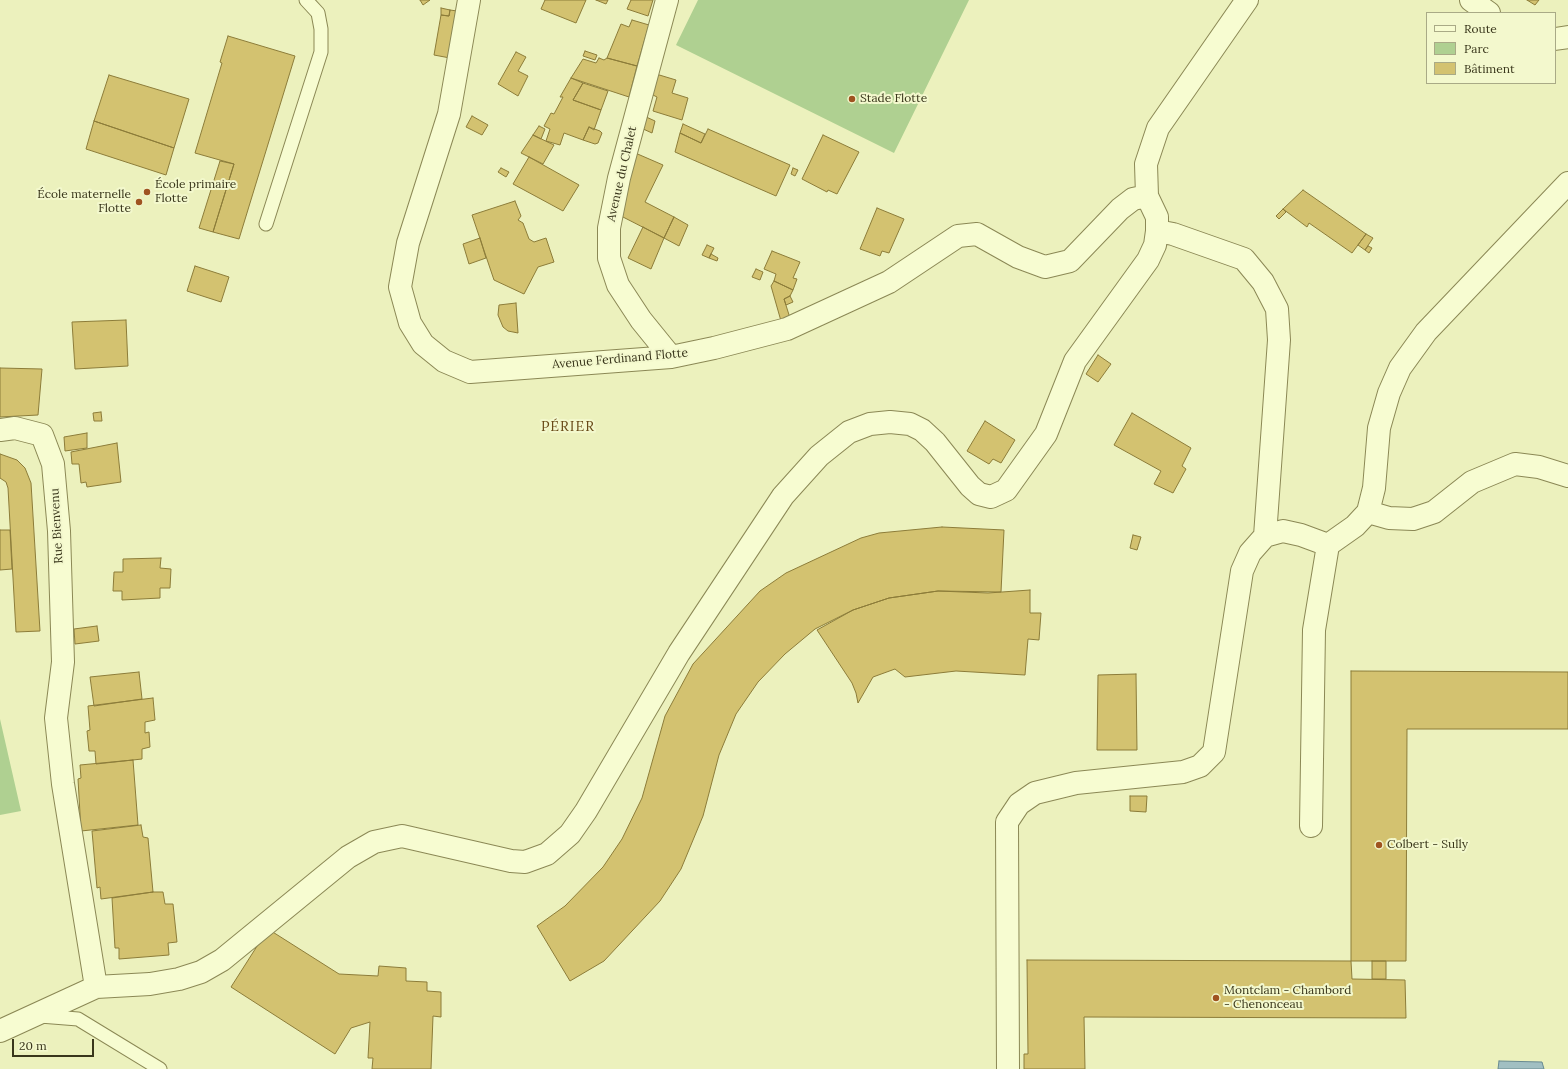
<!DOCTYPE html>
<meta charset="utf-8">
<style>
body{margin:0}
#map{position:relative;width:1568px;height:1069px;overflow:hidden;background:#ecf1bd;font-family:Lora,serif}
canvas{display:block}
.legend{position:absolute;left:1426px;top:12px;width:130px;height:72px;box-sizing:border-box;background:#f3f8cd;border:1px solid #a9aa86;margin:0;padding:5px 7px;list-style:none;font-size:12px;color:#39361b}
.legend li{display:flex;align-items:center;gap:8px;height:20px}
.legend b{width:20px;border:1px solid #a9aa86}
.scale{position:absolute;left:12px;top:1039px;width:82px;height:18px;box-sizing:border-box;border:2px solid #39361b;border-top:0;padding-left:5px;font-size:12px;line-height:14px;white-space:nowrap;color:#39361b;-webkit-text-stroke:3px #f3f8cd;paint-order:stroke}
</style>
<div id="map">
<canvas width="1568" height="1069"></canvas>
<ul class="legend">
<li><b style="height:5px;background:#f7fcd1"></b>Route</li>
<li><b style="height:11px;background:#afd091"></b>Parc</li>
<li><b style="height:11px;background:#d3c270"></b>Bâtiment</li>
</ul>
<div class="scale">20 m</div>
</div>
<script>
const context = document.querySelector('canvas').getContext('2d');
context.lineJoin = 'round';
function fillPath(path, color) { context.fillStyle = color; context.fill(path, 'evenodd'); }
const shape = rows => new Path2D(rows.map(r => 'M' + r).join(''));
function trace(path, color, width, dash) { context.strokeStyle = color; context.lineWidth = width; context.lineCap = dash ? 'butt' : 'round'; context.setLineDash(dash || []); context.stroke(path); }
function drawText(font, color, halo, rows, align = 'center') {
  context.font = font + ' Lora,serif'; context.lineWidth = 4; context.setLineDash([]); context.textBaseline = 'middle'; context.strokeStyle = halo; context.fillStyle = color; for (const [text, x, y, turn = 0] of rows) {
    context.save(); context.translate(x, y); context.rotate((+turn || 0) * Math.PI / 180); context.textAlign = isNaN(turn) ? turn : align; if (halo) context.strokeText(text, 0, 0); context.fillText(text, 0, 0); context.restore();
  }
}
const green = shape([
 [698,0,969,0,894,153,676,45],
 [0,719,21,811,0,815]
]);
const water = shape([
 [1499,1061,1542,1062,1544,1069,1498,1069,1499,1061]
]);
const building = shape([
 [420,0,430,0,423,5,420,0],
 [545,0,586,0,576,23,541,9,545,0],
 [596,0,608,0,606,4,596,0],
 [631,0,653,0,648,16,627,9,631,0],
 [1527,0,1539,0,1535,5,1527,0],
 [441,8,450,10,449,16,441,15,441,8],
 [450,10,457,11,450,58,434,55,441,15,449,16,450,10],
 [632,20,649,25,637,66,607,58,621,24,629,27,632,20],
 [228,36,295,56,239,239,213,232,234,164,195,153,222,63,220,62,228,36],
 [585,51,597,55,595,60,583,56,585,51],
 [516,52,526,57,518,71,528,76,518,96,498,84,516,52],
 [599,58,604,60,607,58,637,66,629,97,571,78,583,59,596,63,599,58],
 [656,74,676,80,672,93,688,98,682,120,653,111,657,97,651,94,656,74],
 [109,75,189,99,174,148,94,121,109,75],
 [571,78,583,83,573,100,601,110,594,130,589,127,583,140,564,133,560,145,546,141,550,129,544,126,551,113,554,114,563,97,560,97,571,78],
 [583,83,608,91,601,110,573,100,583,83],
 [472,116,488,125,482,135,466,127,472,116],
 [644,116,655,121,652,133,641,128,644,116],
 [94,121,174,148,166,175,86,149,94,121],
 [683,124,705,134,701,143,680,133,683,124],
 [539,126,545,129,541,139,533,135,539,126],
 [589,127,600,131,602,133,598,143,595,144,583,140,589,127],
 [708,129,790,165,776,196,675,152,680,133,701,143,708,129],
 [533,135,554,145,543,164,521,153,533,135],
 [823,135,859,152,837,194,828,190,827,192,802,179,823,135],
 [633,152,663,165,645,202,674,217,664,238,621,216,633,152],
 [529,157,579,185,563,211,513,184,529,157],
 [220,161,234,164,213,232,199,228,220,161],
 [501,168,509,172,506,177,498,172,501,168],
 [793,168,798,170,795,176,791,174,793,168],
 [1303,190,1366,234,1352,253,1309,223,1307,227,1283,209,1303,190],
 [515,201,521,216,518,220,523,223,529,239,534,242,546,238,554,262,538,267,524,294,494,280,472,215,515,201],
 [877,208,904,219,889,253,882,251,880,256,860,249,877,208],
 [1283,209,1286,212,1279,219,1276,216,1283,209],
 [674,217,688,225,679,246,664,238,674,217],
 [643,227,664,238,651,269,628,258,643,227],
 [1366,234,1373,238,1365,250,1358,245,1366,234],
 [480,238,486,258,469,264,463,244,480,238],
 [707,245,714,248,709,258,702,255,707,245],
 [1368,246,1372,248,1369,253,1365,250,1368,246],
 [772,251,800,262,793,278,797,279,793,290,774,281,776,274,764,269,772,251],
 [711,254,718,258,717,261,709,258,711,254],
 [195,266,229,277,221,302,187,291,195,266],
 [756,269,763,272,760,280,752,277,756,269],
 [774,281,793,290,790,296,784,299,790,318,781,321,771,286,774,281],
 [790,296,793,302,786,305,784,299,790,296],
 [516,303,518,333,508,331,503,327,498,315,499,305,516,303],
 [126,320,128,366,75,369,72,322,126,320],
 [1098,355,1111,364,1098,382,1086,374,1098,355],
 [0,368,42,369,38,415,0,417,0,368],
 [101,412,102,421,94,421,93,413,101,412],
 [1132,413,1191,448,1182,466,1186,469,1173,493,1154,484,1161,471,1114,445,1132,413],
 [985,421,1015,440,1001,463,993,459,989,464,967,451,985,421],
 [87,433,87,448,65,451,64,437,87,433],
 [117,443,121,482,87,487,86,482,81,483,79,464,72,464,71,452,117,443],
 [0,454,17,460,25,468,31,483,40,631,16,632,8,488,6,482,0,478,0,454],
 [942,527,1004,530,1001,592,938,591,889,598,853,610,815,629,785,654,758,682,736,714,719,755,703,816,681,869,660,901,604,961,570,981,537,926,565,906,603,867,622,839,642,798,665,716,693,664,760,591,786,573,861,538,879,533,942,527],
 [0,530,10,530,12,569,0,570,0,530],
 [1133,535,1141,537,1137,550,1130,548,1133,535],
 [161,558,160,568,171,569,170,588,160,588,160,598,122,600,122,591,113,591,114,572,123,572,123,559,161,558],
 [1030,590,1030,613,1041,613,1039,640,1028,639,1025,675,956,671,905,677,895,669,873,677,858,703,856,693,852,683,817,630,853,610,889,598,938,591,988,593,1030,590],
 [97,626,99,641,75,644,74,629,97,626],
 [1351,671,1568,672,1568,729,1407,729,1406,961,1351,961,1351,671],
 [139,672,142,699,94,706,90,677,139,672],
 [1136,674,1137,750,1097,750,1098,675,1136,674],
 [153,698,155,720,145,722,145,733,149,732,150,747,142,749,142,759,96,764,95,751,89,751,87,731,90,730,88,706,153,698],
 [133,760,138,825,81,831,78,779,81,778,80,765,133,760],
 [1130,796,1147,796,1146,812,1130,811,1130,796],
 [141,825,143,837,148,838,153,892,101,899,100,887,97,888,92,831,141,825],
 [153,892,163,892,165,904,173,904,177,942,168,943,169,955,119,959,119,948,115,948,112,898,153,892],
 [268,929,339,974,378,976,379,966,406,968,406,981,427,982,427,991,441,992,441,1017,433,1016,431,1069,372,1069,373,1058,368,1058,370,1022,351,1028,335,1054,231,987,268,929],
 [1027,960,1351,961,1352,979,1405,980,1406,1018,1084,1017,1085,1069,1024,1069,1024,1054,1028,1054,1027,960],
 [1372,961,1386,961,1386,979,1372,979,1372,961]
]);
const lane = shape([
 [266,224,321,52,321,29,318,13,306,0],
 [40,1016,78,1019,160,1069]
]);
const street = shape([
 [469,0,449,114,408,243,400,287,410,323,423,344,444,361,470,372,671,357,714,348,787,329,889,282,958,236,977,234,1018,257,1045,267,1070,261,1120,209,1133,199,1147,196],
 [667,0,619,178,609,228,609,258,618,285,641,320,671,357],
 [1471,0,1489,13],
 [1555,39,1568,37],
 [1157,231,1173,234,1244,259,1263,282,1277,309,1279,340,1265,536],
 [0,430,15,428,42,435,53,464,59,531,63,662,56,718,63,784,96,987],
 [1368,512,1389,518,1413,519,1434,512,1472,482,1515,464,1539,467,1568,476],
 [1311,826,1314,630,1328,545],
 [0,1031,96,987,150,984,179,979,201,972,222,960,348,857,374,842,402,836,511,861,525,862,547,854,570,834,586,811,679,653,783,496,819,456,849,432,870,424,890,422,910,424,922,430,935,442,970,486,979,494,991,497,1006,490,1046,434,1075,361,1148,260,1155,245,1157,231,1157,217,1147,196,1146,164,1158,128,1247,0],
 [1008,1069,1007,822,1019,804,1035,793,1076,783,1183,772,1200,766,1214,752,1242,571,1250,553,1265,536,1283,531,1301,535,1328,545,1355,526,1368,512,1374,488,1379,428,1389,393,1400,368,1426,332,1568,183]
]);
const markers = [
 [852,99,4,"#9f5320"],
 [147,192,4,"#9f5320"],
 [139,202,4,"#9f5320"],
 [1379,845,4,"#9f5320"],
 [1216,998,4,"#9f5320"]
];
const poiNames = [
 ["Stade Flotte",860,99],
 ["École primaire",155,185],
 ["Flotte",155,199],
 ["École maternelle",131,195,"right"],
 ["Flotte",131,209,"right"],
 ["Colbert - Sully",1387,845],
 ["Montclam - Chambord",1224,991],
 ["- Chenonceau",1224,1005]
];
const streetNames = [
 ["Avenue du Chalet",622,174,-77],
 ["Avenue Ferdinand Flotte",620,359,-5],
 ["Rue Bienvenu",57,526,-93]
];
const quarterNames = [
 ["PÉRIER",568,427]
];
fillPath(green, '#afd091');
fillPath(water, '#a1bfc2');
trace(water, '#688a91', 1);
fillPath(building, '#d3c270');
trace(building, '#8c7c39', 1);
trace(lane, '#8b8855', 15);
trace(street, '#8b8855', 24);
trace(lane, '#f7fcd1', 13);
trace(street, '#f7fcd1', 22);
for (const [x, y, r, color] of markers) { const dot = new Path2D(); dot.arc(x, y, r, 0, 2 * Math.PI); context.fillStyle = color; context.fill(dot); trace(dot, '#f3f8cd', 1.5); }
drawText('12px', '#39361b', '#f3f8cd', poiNames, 'left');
drawText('12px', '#39361b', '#f3f8cd', streetNames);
context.letterSpacing = '1px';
drawText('14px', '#694a17', '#f3f8cd', quarterNames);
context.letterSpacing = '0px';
</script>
